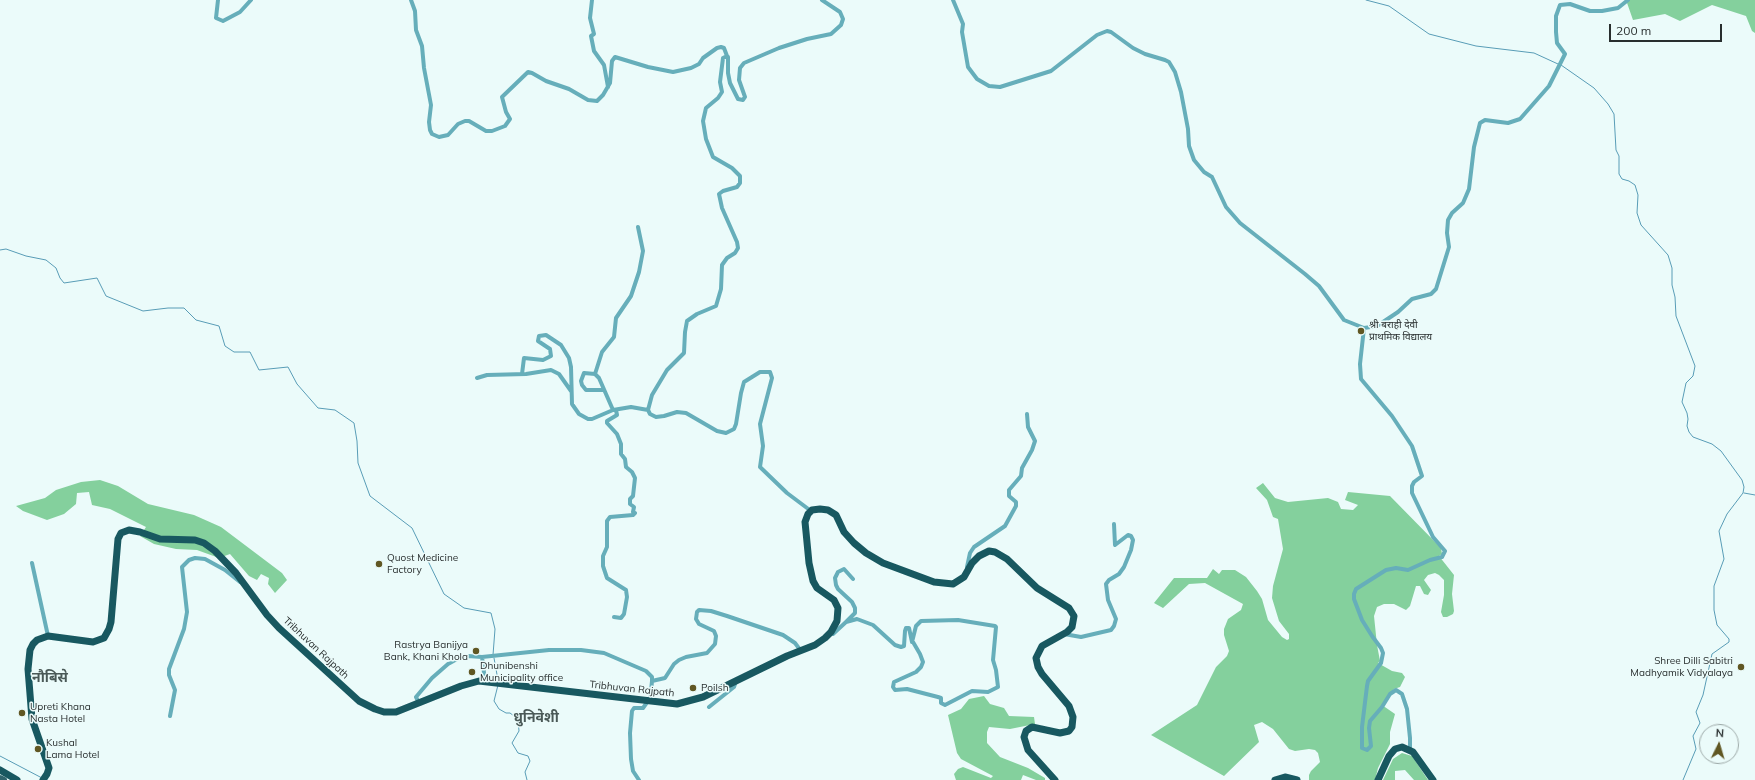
<!DOCTYPE html>
<meta charset="utf-8">
<style>
body{margin:0}
#map{position:relative;width:1755px;height:780px;overflow:hidden;background:#ebfbfa;font-family:Mulish,sans-serif}
canvas{display:block}
.north{position:absolute;left:1699px;top:724px;width:40px;height:40px;box-sizing:border-box;background:#ebfbfa;border:1px solid #9da9a8;border-radius:50%;rotate:5deg;font-size:11px;font-weight:700;line-height:16px;text-align:center;color:#282e2e}
.north::after{content:'';display:block;margin:auto;width:14px;height:18px;background:#605723;clip-path:polygon(50% 0,100% 100%,50% 72%,0 100%)}
.scale{position:absolute;left:1609px;top:24px;width:113px;height:18px;box-sizing:border-box;border:2px solid #282e2e;border-top:0;padding-left:5px;font-size:12px;line-height:14px;white-space:nowrap;color:#282e2e;-webkit-text-stroke:3px #ebfbfa;paint-order:stroke}
</style>
<div id="map">
<canvas width="1755" height="780"></canvas>
<div class="north">N</div>
<div class="scale">200 m</div>
</div>
<script>
const context = document.querySelector('canvas').getContext('2d');
context.lineJoin = 'round';
function fillPath(path, color) { context.fillStyle = color; context.fill(path, 'evenodd'); }
const shape = rows => new Path2D(rows.map(r => 'M' + r).join(''));
function trace(path, color, width, dash) { context.strokeStyle = color; context.lineWidth = width; context.lineCap = dash ? 'butt' : 'round'; context.setLineDash(dash || []); context.stroke(path); }
function drawText(font, color, halo, rows, align = 'center') {
  context.font = font + ' Mulish,"Noto Sans Devanagari",sans-serif'; context.lineWidth = 3; context.setLineDash([]); context.textBaseline = 'middle'; context.strokeStyle = halo; context.fillStyle = color; for (const [text, x, y, turn = 0] of rows) {
    context.save(); context.translate(x, y); context.rotate((+turn || 0) * Math.PI / 180); context.textAlign = isNaN(turn) ? turn : align; if (halo) context.strokeText(text, 0, 0); context.fillText(text, 0, 0); context.restore();
  }
}
const forest = shape([
 [1626,0,1755,0,1755,33,1752,31,1746,16,1712,5,1680,21,1665,14,1633,20],
 [100,480,118,486,148,504,194,515,221,527,282,573,287,580,275,593,268,584,269,578,261,574,257,580,249,576,230,554,219,558,197,550,176,549,154,544,140,536,146,527,110,509,92,505,89,492,77,493,76,504,64,514,47,520,23,511,16,506,45,498,56,490,81,482],
 [1263,483,1275,498,1288,502,1328,498,1338,502,1341,509,1353,510,1358,505,1345,500,1348,492,1390,496,1441,548,1442,554,1439,556,1454,575,1452,594,1454,611,1453,614,1447,617,1443,617,1441,612,1444,595,1444,580,1439,575,1435,573,1428,575,1424,580,1431,590,1428,595,1424,594,1420,586,1416,586,1410,606,1406,610,1394,604,1384,604,1377,607,1374,616,1377,645,1380,661,1378,663,1392,671,1402,673,1405,677,1400,687,1394,689,1382,705,1395,714,1390,732,1390,744,1378,768,1375,780,1309,780,1309,775,1311,771,1320,762,1318,753,1315,750,1309,749,1295,751,1289,749,1273,729,1262,722,1254,725,1259,742,1224,776,1151,735,1197,705,1216,667,1227,656,1229,651,1224,635,1224,629,1228,619,1241,610,1243,604,1205,583,1189,584,1163,608,1154,603,1174,578,1207,578,1213,569,1219,574,1222,570,1235,570,1246,577,1257,591,1262,599,1268,620,1282,637,1287,640,1289,639,1289,634,1279,621,1272,598,1273,586,1283,549,1278,519,1273,517,1267,500,1256,488],
 [984,696,990,704,1004,708,1009,716,1034,717,1035,724,1010,729,989,727,987,732,987,743,1000,757,1028,768,1045,778,1045,780,1036,780,1023,775,1021,780,956,780,954,774,958,769,963,767,991,778,993,776,961,759,957,753,948,715,961,709,969,699],
 [1402,753,1412,756,1428,780,1414,780,1405,770,1395,771,1395,780,1383,780,1393,759]
]);
const stream = shape([
 [1366,0,1389,6,1429,34,1476,46,1534,53,1558,64],
 [1561,65,1594,88,1608,104,1614,114,1616,150,1619,156,1619,174,1622,179,1629,181,1635,185,1638,195,1637,213,1641,225,1668,255,1672,268,1672,285,1675,297,1676,316,1695,366,1693,376,1686,383,1682,402,1687,413,1688,419,1687,426,1689,432,1693,437,1712,444,1721,451,1742,480,1744,487,1743,493,1727,514,1719,531,1724,559,1714,586,1714,610,1717,625,1729,639,1729,642,1712,654,1703,695,1696,712,1700,723,1693,736,1696,749,1683,780],
 [0,250,6,249,26,256,46,260,56,268,60,278,64,283,97,278,106,296,143,311,168,308,184,308,196,320,219,326,225,346,234,352,250,352,259,370,288,367,297,384,318,408,335,410,354,423,357,441,358,463,370,496,412,528,444,594,464,608,491,613,495,629,493,655],
 [1744,493,1755,495],
 [494,658,498,680],
 [498,685,494,701,499,709,506,713,510,713,518,719,519,731,512,743,518,753,528,756,530,761,525,772,527,780],
 [0,756,42,778]
]);
const minor = shape([
 [218,0,216,18,223,21,240,12,251,0],
 [411,0,415,11,416,30,422,46,424,68,431,105,429,122,430,130,432,134,439,137,448,135,458,124,465,121,469,121,486,131,492,131,505,126,510,119,506,112,502,97,528,72,532,73,546,81,569,89,588,100,597,101,603,95,610,83,612,61,615,57,648,67,673,72,691,68,699,64,703,58,717,48,721,47,724,48,727,56],
 [592,0,590,18,594,34,591,36,594,51,604,65,608,87],
 [953,0,963,24,962,32,968,67,977,79,989,86,1000,87,1051,71,1097,35,1107,31,1111,32,1133,48,1145,54,1165,60,1169,62,1175,72,1181,92,1188,129,1189,146,1194,160,1204,172,1212,177,1226,207,1240,223,1305,274,1319,286,1344,320,1364,328],
 [522,374,524,358,543,360,551,356,550,349,538,341,539,336,546,335,561,345,569,358,571,367,572,404,579,414,588,419,592,419,613,410,631,407,648,410],
 [595,374,584,373,581,381,582,385,586,390,604,390],
 [477,378,487,375,526,374,551,370,559,374,571,391],
 [613,410,599,378,595,374,602,352,614,337,616,318,631,296,639,272,643,251,638,227],
 [811,511,787,493,760,467,763,446,760,424,772,378,770,372,760,372,744,382,741,393,736,424,734,429,726,433,717,431,686,413,677,412,664,416,656,417,650,414,648,410,652,395,667,370,684,353,685,332,687,321,697,314,716,306,721,289,722,265,727,258,735,253,738,248,737,242,722,208,719,194,723,191,737,187,740,183,740,176,732,168,713,157,706,139,703,121,706,108,718,98,722,92,720,82,723,58,727,56,728,57,728,73,730,83,738,99,743,100,745,97,739,80,740,68,744,63,779,48,807,39,831,34,841,25,843,19,840,12,822,0],
 [32,563,48,636],
 [967,567,970,553,974,547,1005,526,1016,506,1016,502,1009,496,1009,490,1021,476,1022,468,1032,450,1035,441,1028,427,1027,414],
 [614,617,621,618,624,614,627,597,626,590,607,578,603,566,603,556,607,547,607,521,610,517,633,515,635,513,633,512,634,507,630,504,630,499,633,496,635,478,632,472,626,467,625,459,621,454,621,444,617,434,607,423,607,421,617,415,616,410],
 [846,622,855,613,855,608,852,602,838,589,836,585,835,578,838,572,844,569,853,579],
 [833,634,846,622,857,619,873,625,895,645,901,647,904,646,905,631,906,628,909,628,912,642],
 [1064,634,1081,637,1111,630,1114,626,1116,619,1108,600,1106,584,1109,580,1119,574,1124,567,1131,550,1133,540,1131,536,1128,535,1115,545,1114,524],
 [912,642,916,626,921,621,958,620,995,626,996,627,993,660,996,670,998,687,988,692,972,691,945,705,941,703,941,698,938,697,907,689,895,690,893,687,894,682,916,672,921,667,923,662,920,654,913,642],
 [482,657,485,681],
 [650,701,652,681,665,678,674,664,679,660,686,657,707,653,715,644,716,636,714,631,699,624,696,619,697,612,699,610,711,611,727,616,783,635,795,643,801,651],
 [419,703,416,697,432,678,448,664,457,659,468,656,482,657,549,650,581,650,604,653,646,671,652,677,652,681],
 [709,707,734,687,736,681],
 [170,716,175,690,169,675,169,669,184,629,187,612,182,567,189,560,195,558,205,559,225,570,240,582],
 [1410,750,1410,738,1407,709,1402,694,1396,690,1390,694,1382,707,1370,721,1369,728,1371,746,1367,750,1362,748,1362,727,1367,686,1368,681,1381,663,1383,653,1381,648,1372,636,1362,620,1354,599,1354,594,1356,589,1386,570,1396,568,1408,570,1430,560,1442,557,1445,551,1433,537,1412,493,1412,486,1414,482,1422,476,1412,446,1392,416,1361,379,1360,364,1364,328,1377,326,1398,312,1412,299,1431,294,1436,289,1449,247,1447,233,1448,220,1452,213,1463,203,1469,189,1474,147,1480,123,1485,120,1508,123,1520,119,1549,86,1565,54,1557,43,1556,32,1556,16,1560,5,1570,4,1590,11,1602,11,1618,8,1628,0],
 [639,780,633,771,631,759,630,733,632,711,634,708,643,708,648,701]
]);
const primary = shape([
 [0,778,4,780]
]);
const trunk = shape([
 [0,770,17,780],
 [43,780,47,774,49,768,32,719,28,669,30,650,33,644,37,640,48,636,93,642,104,638,109,629,111,622,118,539,121,533,129,530,140,532,160,539,195,540,204,543,215,551,236,573,267,615,279,628,359,701,375,709,384,712,396,712,461,686,479,681,677,704,703,697,787,656,815,645,825,638,831,632,837,621,838,608,834,600,817,588,813,581,809,563,806,532,805,522,808,514,812,510,820,509,828,510,836,515,844,532,854,543,866,553,883,563,934,582,953,584,964,577,972,563,979,556,989,551,995,552,1007,559,1037,588,1069,608,1074,616,1072,627,1067,632,1042,646,1036,658,1038,667,1042,674,1069,706,1073,717,1072,727,1069,731,1060,733,1032,727,1026,731,1024,737,1028,750,1055,780],
 [1275,780,1285,777,1297,780],
 [1378,780,1389,756,1395,749,1402,747,1413,752,1433,780]
]);
const markers = [
 [1361,331,4,"#605723"],
 [379,564,4,"#605723"],
 [476,651,4,"#605723"],
 [1741,667,4,"#605723"],
 [472,672,4,"#605723"],
 [693,688,4,"#605723"],
 [22,713,4,"#605723"],
 [38,749,4,"#605723"]
];
const poiNames = [
 ["श्री बराही देवी",1369,325],
 ["प्राथमिक विद्यालय",1369,337],
 ["Quost Medicine",387,558],
 ["Factory",387,570],
 ["Rastrya Banijya",468,645,"right"],
 ["Bank, Khani Khola",468,657,"right"],
 ["Shree Dilli Sabitri",1733,661,"right"],
 ["Madhyamik Vidyalaya",1733,673,"right"],
 ["Dhunibenshi",480,666],
 ["Municipality office",480,678],
 ["Poilsh",701,688],
 ["Upreti Khana",30,707],
 ["Nasta Hotel",30,719],
 ["Kushal",46,743],
 ["Lama Hotel",46,755]
];
const streetNames = [
 ["Tribhuvan Rajpath",316,648,43],
 ["Tribhuvan Rajpath",632,689,6]
];
const districtNames = [
 ["नौबिसे",50,678],
 ["धुनिवेशी",536,718]
];
fillPath(forest, '#84d09d');
trace(stream, '#589cb6', 1);
trace(minor, '#66aeba', 4);
trace(primary, '#31646c', 6);
trace(trunk, '#185860', 7);
for (const [x, y, r, color] of markers) { const dot = new Path2D(); dot.arc(x, y, r, 0, 2 * Math.PI); context.fillStyle = color; context.fill(dot); trace(dot, '#ebfbfa', 1.5); }
drawText('10px', '#282e2e', '#ebfbfa', poiNames, 'left');
drawText('10px', '#282e2e', '#ebfbfa', streetNames);
drawText('bold 14px', '#4a5957', '#ebfbfa', districtNames);
</script>
